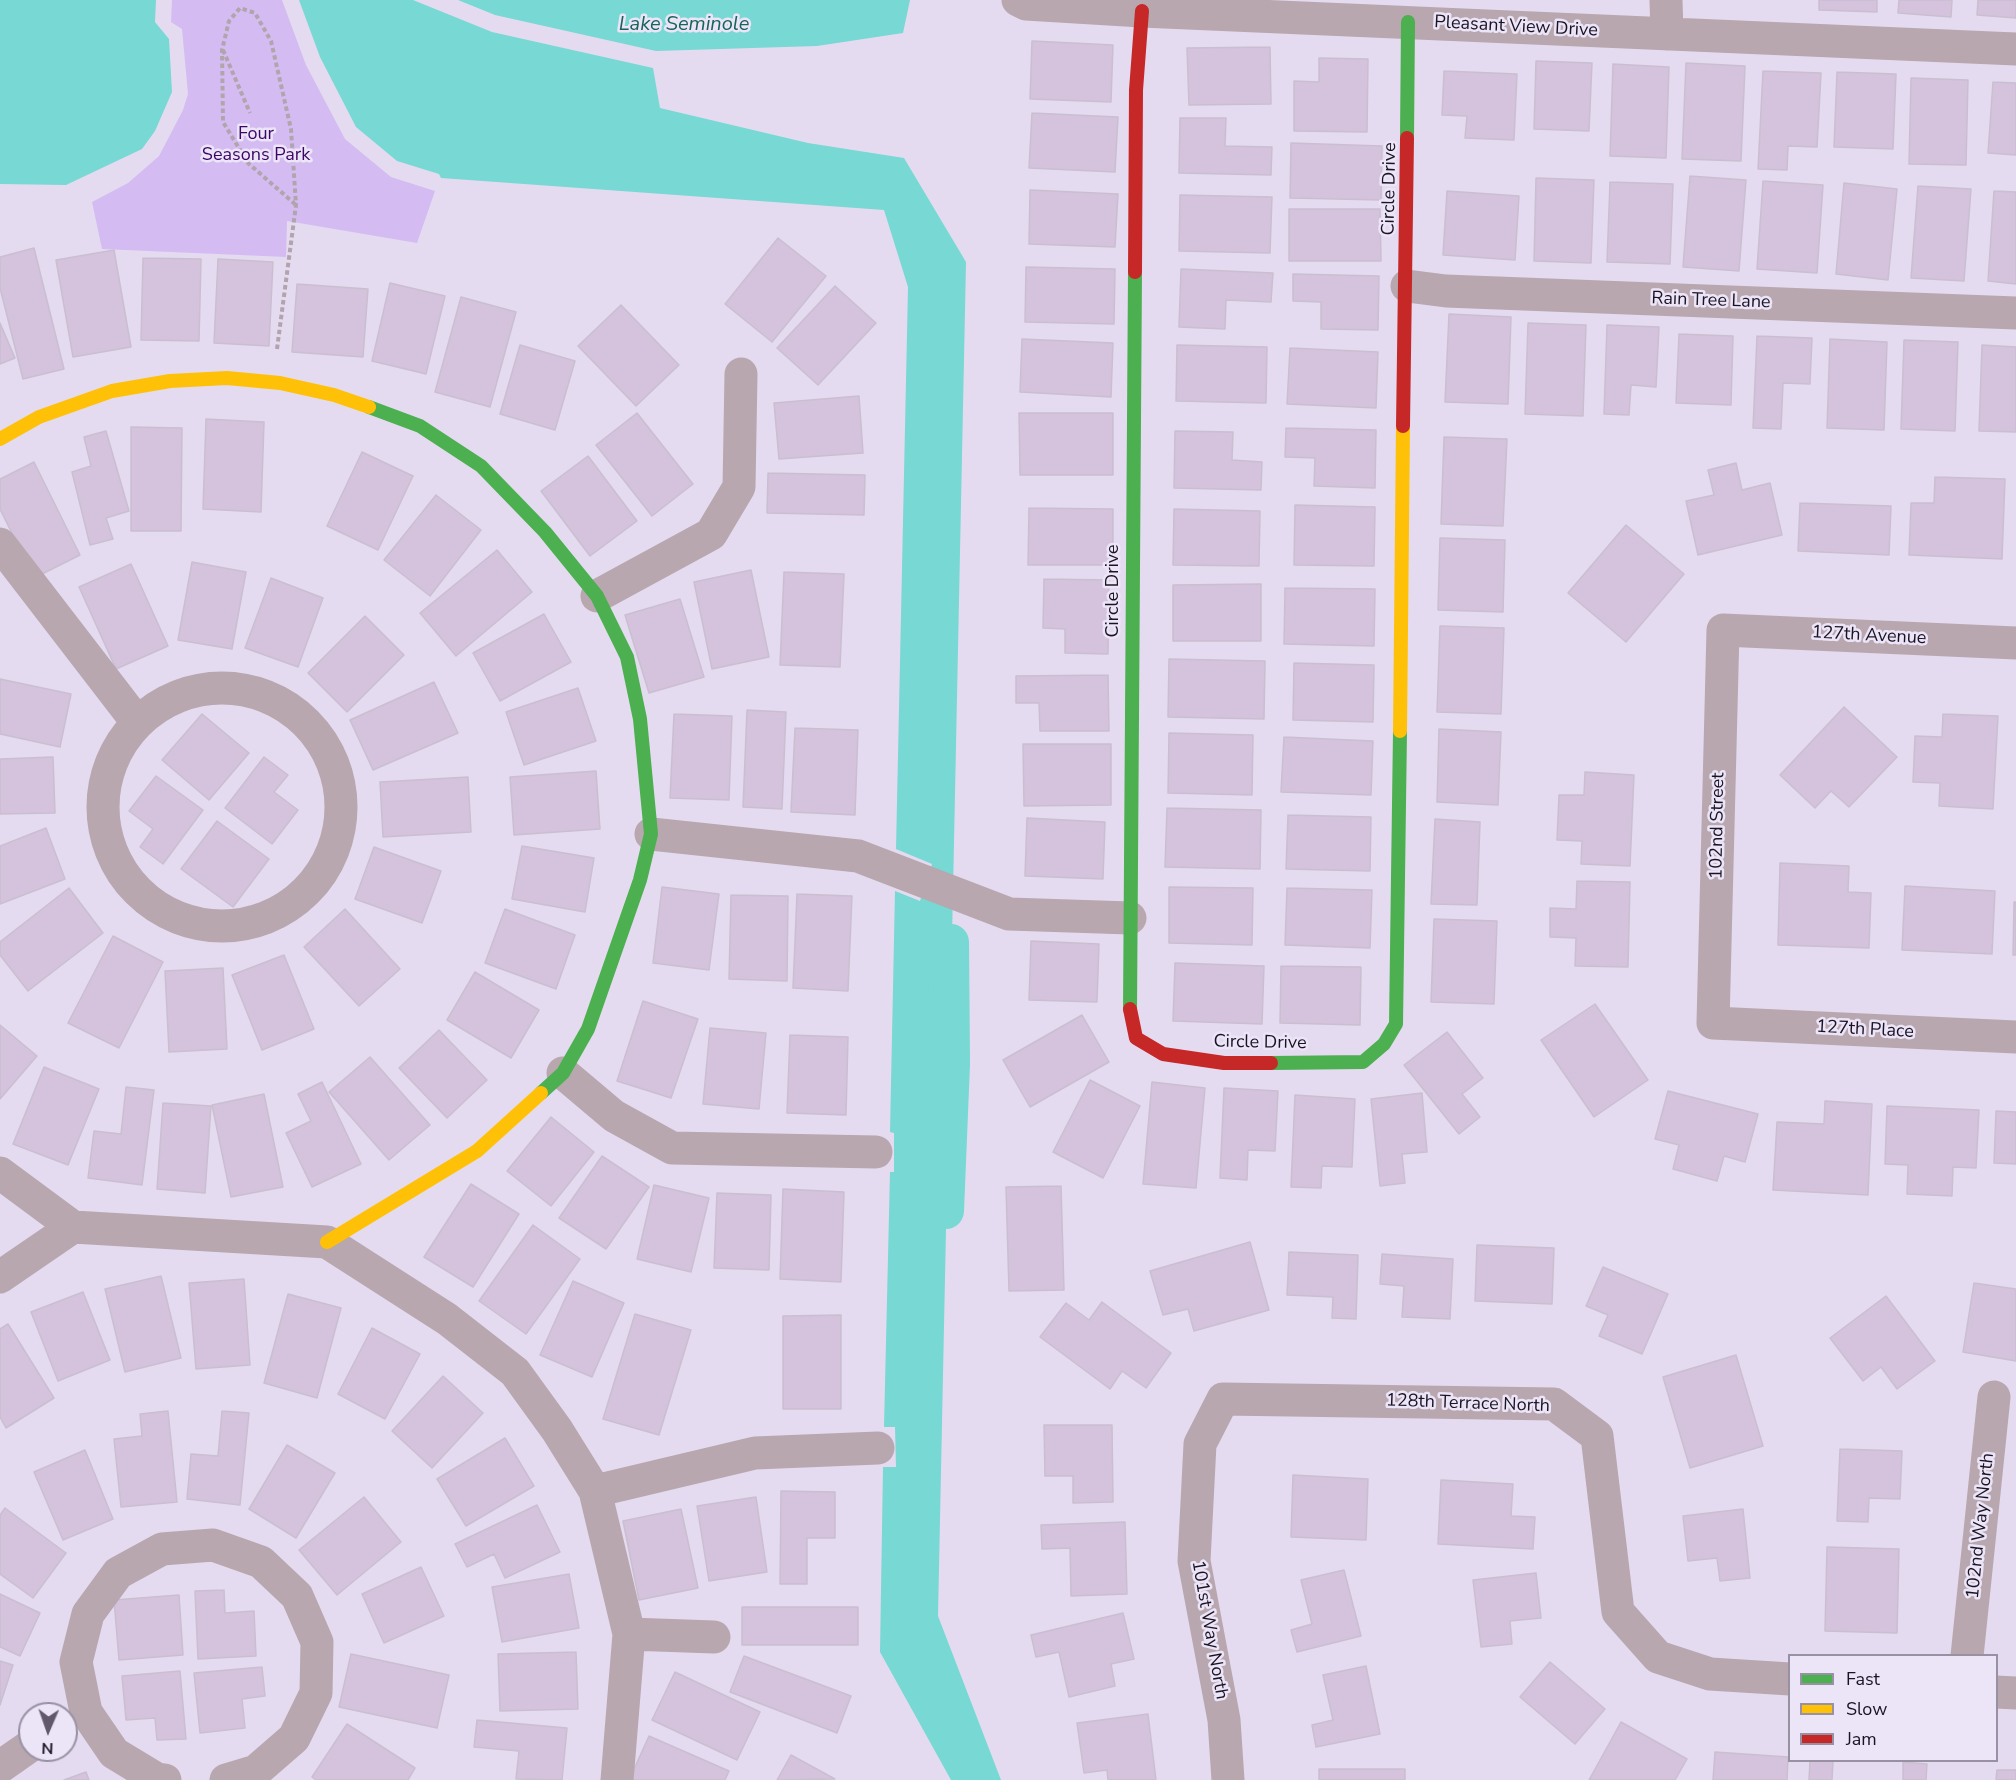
<!DOCTYPE html>
<style>
body{margin:0}
#map{position:relative;width:2016px;height:1780px;overflow:hidden;background:#e4dbf1;font-family:"Nunito Sans",sans-serif}
canvas{display:block}
.legend{position:absolute;left:1788px;top:1654px;width:210px;height:108px;box-sizing:border-box;background:#ece5f8;border:2px solid #9891a3;margin:0;padding:8px 10px;list-style:none;font-size:18px;color:#1a1323}
.legend li{display:flex;align-items:center;gap:12px;height:30px}
.legend b{width:30px;border:2px solid #9891a3}
.north{position:absolute;left:18px;top:1702px;width:60px;height:60px;box-sizing:border-box;background:#ece5f8;border:2px solid #9891a3;border-radius:50%;rotate:182deg;font-size:16px;font-weight:700;line-height:24px;text-align:center;color:#1a1323}
.north::after{content:'';display:block;margin:auto;width:21px;height:27px;background:#61596b;clip-path:polygon(50% 0,100% 100%,50% 72%,0 100%)}
</style>
<div id="map">
<canvas width="2016" height="1780"></canvas>
<ul class="legend">
<li><b style="height:8px;background:#4caf50"></b>Fast</li>
<li><b style="height:8px;background:#ffc107"></b>Slow</li>
<li><b style="height:8px;background:#c62828"></b>Jam</li>
</ul>
<div class="north">N</div>
</div>
<script>
const context = document.querySelector('canvas').getContext('2d');
context.lineJoin = 'round';
function fillPath(path, color) { context.fillStyle = color; context.fill(path, 'evenodd'); }
const shape = rows => new Path2D(rows.map(r => 'M' + r).join(''));
function trace(path, color, width, dash) { context.strokeStyle = color; context.lineWidth = width; context.lineCap = dash ? 'butt' : 'round'; context.setLineDash(dash || []); context.stroke(path); }
function drawText(font, color, halo, rows, align = 'center') {
  context.font = font + ' "Nunito Sans",sans-serif'; context.lineWidth = 5; context.setLineDash([]); context.textBaseline = 'middle'; context.strokeStyle = halo; context.fillStyle = color; for (const [text, x, y, turn = 0] of rows) {
    context.save(); context.translate(x, y); context.rotate((+turn || 0) * Math.PI / 180); context.textAlign = isNaN(turn) ? turn : align; if (halo) context.strokeText(text, 0, 0); context.fillText(text, 0, 0); context.restore();
  }
}
const green = shape([
 [172,0,282,0,306,65,345,139,391,177,435,191,417,243,287,221,286,257,102,249,92,202,128,183,159,156,183,110,188,94,182,29,171,22]
]);
const water = shape([
 [0,0,156,0,155,22,169,39,172,92,155,131,142,149,66,185,0,184],
 [299,0,413,0,492,32,653,68,660,108,808,143,904,158,966,262,938,1616,1001,1780,951,1780,880,1652,883,1467,896,1467,895,1427,884,1427,890,1172,894,1172,894,1133,890,1132,895,891,920,901,932,864,896,849,908,287,884,210,441,178,439,174,397,161,356,127,320,57],
 [458,0,910,0,903,33,817,46,656,51,495,15]
]);
const canal = shape([
 [946,1211,952,1064,951,942]
]);
const building = shape([
 [1819,0,1877,0,1877,12,1819,10,1819,0],
 [1899,0,1952,0,1951,17,1898,13,1899,0],
 [1978,0,2016,0,2016,18,1977,15,1978,0],
 [1032,41,1113,45,1111,102,1030,99,1032,41],
 [1270,47,1271,104,1189,105,1187,48,1270,47],
 [1319,58,1368,59,1367,132,1294,131,1294,81,1319,82,1319,58],
 [1536,61,1592,63,1589,131,1534,129,1536,61],
 [1686,63,1745,66,1741,161,1682,159,1686,63],
 [1613,64,1669,67,1666,158,1610,156,1613,64],
 [1444,71,1517,74,1514,140,1465,138,1467,116,1442,115,1444,71],
 [1763,71,1821,73,1817,147,1788,146,1787,170,1758,169,1763,71],
 [1837,72,1896,74,1893,149,1834,147,1837,72],
 [1911,78,1968,80,1966,165,1909,164,1911,78],
 [1993,82,2016,83,2016,155,1988,153,1993,82],
 [1032,113,1118,117,1115,172,1029,168,1032,113],
 [1180,118,1226,118,1225,146,1272,147,1271,175,1179,173,1180,118],
 [1291,143,1382,146,1381,200,1290,198,1291,143],
 [1690,176,1746,180,1739,271,1683,267,1690,176],
 [1536,178,1594,180,1591,263,1534,261,1536,178],
 [1763,181,1823,185,1817,273,1757,269,1763,181],
 [1610,182,1673,184,1670,264,1607,262,1610,182],
 [1844,183,1897,189,1888,280,1836,274,1844,183],
 [1918,186,1971,189,1964,281,1911,278,1918,186],
 [1030,190,1118,194,1115,247,1029,244,1030,190],
 [1447,191,1519,196,1515,260,1443,255,1447,191],
 [1994,191,2016,192,2016,284,1988,281,1994,191],
 [1180,195,1272,197,1270,253,1179,251,1180,195],
 [1289,209,1380,209,1381,261,1289,261,1289,209],
 [778,238,826,276,772,342,725,304,778,238],
 [34,248,64,369,23,379,0,288,0,257,34,248],
 [114,250,131,347,73,357,56,260,114,250],
 [143,258,201,259,199,341,141,340,143,258],
 [218,259,273,262,269,346,214,343,218,259],
 [1026,267,1115,269,1114,324,1025,322,1026,267],
 [1181,269,1273,273,1271,302,1226,300,1225,329,1179,327,1181,269],
 [1293,274,1379,276,1378,330,1321,329,1321,302,1293,301,1293,274],
 [390,283,445,296,426,374,372,361,390,283],
 [297,284,368,289,363,357,292,352,297,284],
 [835,286,876,323,818,385,777,348,835,286],
 [461,297,516,312,490,407,435,392,461,297],
 [621,305,679,365,636,406,578,346,621,305],
 [1449,314,1511,317,1508,404,1445,402,1449,314],
 [0,323,15,358,0,364,0,323],
 [1528,323,1586,325,1583,416,1525,414,1528,323],
 [1607,325,1659,327,1656,387,1631,385,1629,415,1604,414,1607,325],
 [1679,334,1733,336,1731,405,1676,403,1679,334],
 [1757,336,1812,338,1810,384,1783,383,1781,429,1753,428,1757,336],
 [1022,339,1113,343,1111,397,1020,392,1022,339],
 [1830,339,1887,342,1884,430,1827,428,1830,339],
 [1904,340,1958,342,1955,431,1901,429,1904,340],
 [520,345,575,361,555,430,500,414,520,345],
 [1177,345,1267,347,1266,403,1176,401,1177,345],
 [1982,345,2016,347,2016,432,1979,431,1982,345],
 [1290,348,1378,352,1376,408,1287,404,1290,348],
 [859,396,863,453,779,459,774,403,859,396],
 [637,413,693,484,652,516,596,445,637,413],
 [1019,413,1113,413,1113,475,1020,475,1019,413],
 [206,419,264,422,261,512,203,509,206,419],
 [131,427,182,428,181,531,131,531,131,427],
 [1286,428,1376,430,1375,488,1314,486,1315,458,1285,457,1286,428],
 [106,431,129,511,106,518,113,539,90,545,72,472,91,466,84,437,106,431],
 [1175,431,1233,432,1232,460,1262,462,1261,490,1174,488,1175,431],
 [1444,437,1507,439,1503,526,1441,524,1444,437],
 [362,452,413,476,378,550,327,526,362,452],
 [588,456,637,521,590,556,541,491,588,456],
 [34,462,80,555,34,578,0,509,0,479,34,462],
 [1736,463,1742,490,1770,483,1782,535,1698,555,1686,501,1714,495,1708,470,1736,463],
 [768,473,865,475,864,515,767,513,768,473],
 [1935,477,2005,479,2002,559,1909,555,1911,503,1934,503,1935,477],
 [436,495,481,530,430,596,384,560,436,495],
 [1800,503,1891,506,1889,555,1798,551,1800,503],
 [1295,505,1375,507,1374,566,1294,565,1295,505],
 [1029,508,1113,509,1113,565,1028,565,1029,508],
 [1174,509,1260,511,1259,566,1173,565,1174,509],
 [1626,525,1684,574,1626,642,1568,593,1626,525],
 [1440,538,1505,540,1503,612,1438,610,1440,538],
 [497,550,532,592,456,656,420,613,497,550],
 [192,562,246,572,232,649,178,640,192,562],
 [131,564,168,646,116,669,79,587,131,564],
 [751,570,769,657,712,669,694,582,751,570],
 [784,572,844,574,840,667,780,665,784,572],
 [271,578,323,598,298,667,245,648,271,578],
 [1044,579,1109,580,1108,654,1065,653,1065,629,1043,628,1044,579],
 [1261,584,1261,641,1173,641,1173,585,1261,584],
 [1285,588,1375,589,1374,646,1284,644,1285,588],
 [680,599,704,677,649,693,625,615,680,599],
 [544,614,571,662,500,701,473,653,544,614],
 [365,616,404,655,347,712,308,673,365,616],
 [1440,626,1504,628,1501,714,1437,712,1440,626],
 [1169,659,1265,661,1264,719,1168,717,1169,659],
 [1294,663,1374,665,1373,722,1293,720,1294,663],
 [1108,675,1109,731,1040,731,1039,703,1016,703,1016,676,1108,675],
 [0,679,71,694,60,747,0,734,0,679],
 [434,682,458,733,373,770,350,720,434,682],
 [578,688,596,741,524,765,506,712,578,688],
 [1844,707,1897,757,1849,807,1831,791,1815,808,1780,775,1844,707],
 [747,710,786,712,782,809,743,807,747,710],
 [202,714,249,753,209,800,162,760,202,714],
 [674,714,732,716,729,800,670,798,674,714],
 [1943,714,1998,716,1993,809,1939,806,1940,783,1913,782,1915,736,1942,737,1943,714],
 [795,728,858,730,855,815,791,812,795,728],
 [1439,729,1501,732,1498,805,1437,802,1439,729],
 [1169,733,1253,735,1252,795,1168,793,1169,733],
 [1284,737,1373,741,1371,795,1281,792,1284,737],
 [1023,744,1111,744,1111,805,1024,806,1023,744],
 [53,757,55,813,0,814,0,759,53,757],
 [264,757,288,775,274,792,298,810,272,844,225,808,264,757],
 [596,771,600,829,514,835,510,777,596,771],
 [1585,772,1634,775,1630,866,1581,864,1582,841,1557,840,1559,795,1584,795,1585,772],
 [156,776,203,810,163,864,140,847,153,829,129,811,156,776],
 [468,777,471,832,383,837,380,782,468,777],
 [1167,808,1261,810,1260,869,1165,867,1167,808],
 [1288,815,1371,817,1370,871,1286,869,1288,815],
 [1027,818,1105,822,1103,879,1025,876,1027,818],
 [1435,819,1480,822,1477,905,1431,904,1435,819],
 [217,821,269,859,233,907,181,869,217,821],
 [46,828,65,879,0,904,0,846,46,828],
 [522,846,594,858,585,912,512,899,522,846],
 [374,847,441,871,422,923,355,899,374,847],
 [1780,863,1849,866,1848,892,1871,893,1869,948,1778,945,1780,863],
 [1577,881,1630,882,1628,967,1575,966,1576,938,1550,937,1550,908,1576,909,1577,881],
 [1905,886,1995,891,1992,954,1902,950,1905,886],
 [662,887,719,894,709,970,653,963,662,887],
 [1169,887,1253,888,1252,945,1169,943,1169,887],
 [69,888,103,933,28,991,0,955,0,942,69,888],
 [1287,888,1372,890,1370,948,1285,945,1287,888],
 [797,894,852,896,848,991,793,988,797,894],
 [731,895,788,896,787,981,729,979,731,895],
 [2014,902,2016,902,2016,955,2013,955,2014,902],
 [345,909,400,969,359,1006,304,947,345,909],
 [505,909,575,935,556,989,485,963,505,909],
 [1434,919,1497,921,1494,1004,1431,1002,1434,919],
 [113,936,163,962,119,1048,68,1023,113,936],
 [1031,941,1099,944,1097,1002,1029,1000,1031,941],
 [284,955,314,1029,262,1050,232,975,284,955],
 [1175,963,1264,966,1262,1024,1173,1021,1175,963],
 [1281,966,1361,967,1360,1025,1280,1023,1281,966],
 [223,968,227,1049,169,1052,165,971,223,968],
 [475,972,539,1010,511,1058,447,1020,475,972],
 [643,1001,698,1019,671,1098,617,1081,643,1001],
 [1595,1004,1648,1080,1594,1117,1541,1040,1595,1004],
 [1082,1015,1109,1062,1030,1107,1003,1060,1082,1015],
 [0,1025,37,1056,0,1099,0,1025],
 [710,1028,766,1033,759,1109,703,1104,710,1028],
 [439,1030,487,1080,447,1118,399,1068,439,1030],
 [1447,1032,1483,1078,1462,1094,1480,1117,1459,1134,1404,1065,1447,1032],
 [790,1035,848,1037,846,1115,787,1113,790,1035],
 [370,1057,430,1125,389,1160,329,1092,370,1057],
 [44,1067,99,1089,68,1165,13,1144,44,1067],
 [1090,1080,1140,1106,1103,1178,1053,1152,1090,1080],
 [322,1082,361,1164,312,1187,286,1133,311,1121,298,1094,322,1082],
 [1152,1082,1205,1088,1196,1188,1143,1184,1152,1082],
 [126,1087,154,1090,142,1185,88,1178,94,1131,121,1134,126,1087],
 [1224,1088,1278,1091,1275,1151,1248,1150,1247,1180,1220,1178,1224,1088],
 [1668,1091,1758,1114,1745,1162,1724,1156,1717,1181,1673,1169,1679,1145,1655,1139,1668,1091],
 [1422,1093,1427,1152,1402,1154,1405,1183,1380,1186,1371,1099,1422,1093],
 [264,1094,283,1187,231,1197,212,1105,264,1094],
 [1295,1095,1355,1099,1352,1167,1322,1166,1321,1188,1291,1187,1295,1095],
 [1825,1101,1872,1104,1868,1195,1773,1190,1777,1122,1824,1124,1825,1101],
 [163,1103,211,1106,205,1193,157,1189,163,1103],
 [1887,1106,1979,1110,1976,1168,1953,1167,1952,1196,1907,1194,1908,1165,1885,1164,1887,1106],
 [1996,1111,2016,1112,2016,1164,1994,1163,1996,1111],
 [551,1117,594,1152,551,1206,507,1171,551,1117],
 [602,1156,649,1187,606,1249,559,1218,602,1156],
 [471,1184,519,1214,473,1287,424,1257,471,1184],
 [654,1185,709,1198,691,1272,637,1259,654,1185],
 [1061,1186,1064,1290,1009,1291,1006,1187,1061,1186],
 [783,1189,844,1192,841,1282,780,1279,783,1189],
 [717,1193,771,1195,769,1270,714,1268,717,1193],
 [533,1225,580,1259,526,1334,479,1301,533,1225],
 [1250,1242,1269,1310,1194,1331,1188,1309,1163,1315,1150,1271,1250,1242],
 [1477,1245,1554,1248,1552,1304,1475,1301,1477,1245],
 [1289,1252,1358,1255,1356,1319,1332,1318,1333,1297,1287,1295,1289,1252],
 [1382,1254,1453,1259,1450,1319,1402,1317,1404,1286,1380,1284,1382,1254],
 [1603,1267,1668,1294,1642,1354,1599,1336,1608,1315,1586,1306,1603,1267],
 [161,1276,181,1358,125,1372,105,1289,161,1276],
 [244,1279,250,1365,196,1369,189,1283,244,1279],
 [573,1281,624,1303,592,1377,540,1355,573,1281],
 [1974,1283,2016,1289,2016,1361,1963,1352,1974,1283],
 [83,1292,110,1360,58,1381,31,1312,83,1292],
 [288,1294,341,1308,317,1398,264,1383,288,1294],
 [1886,1296,1935,1361,1897,1389,1881,1367,1863,1381,1830,1338,1886,1296],
 [1102,1302,1171,1353,1146,1388,1122,1371,1110,1389,1040,1337,1066,1303,1089,1320,1102,1302],
 [635,1314,691,1330,659,1435,603,1419,635,1314],
 [841,1315,841,1409,783,1409,783,1316,841,1315],
 [8,1324,54,1398,6,1428,0,1417,0,1329,8,1324],
 [372,1328,420,1354,385,1419,338,1394,372,1328],
 [1736,1355,1763,1446,1690,1468,1663,1377,1736,1355],
 [443,1376,483,1413,432,1468,392,1431,443,1376],
 [168,1411,177,1502,121,1507,114,1439,142,1436,140,1414,168,1411],
 [222,1411,249,1413,240,1505,187,1499,191,1454,218,1456,222,1411],
 [1044,1425,1112,1425,1113,1502,1073,1503,1073,1476,1045,1476,1044,1425],
 [505,1438,534,1486,466,1526,437,1479,505,1438],
 [287,1445,335,1473,296,1538,249,1509,287,1445],
 [1840,1449,1902,1451,1900,1499,1869,1498,1868,1522,1837,1521,1840,1449],
 [85,1450,113,1519,63,1540,34,1472,85,1450],
 [1293,1475,1368,1479,1366,1540,1291,1537,1293,1475],
 [1441,1480,1513,1484,1511,1516,1535,1517,1533,1549,1438,1544,1441,1480],
 [781,1491,835,1492,835,1538,807,1538,807,1584,780,1584,781,1491],
 [364,1497,401,1542,337,1595,299,1550,364,1497],
 [756,1497,767,1572,709,1581,697,1506,756,1497],
 [537,1505,560,1552,505,1578,494,1554,467,1567,455,1544,537,1505],
 [5,1508,66,1553,33,1598,0,1574,0,1515,5,1508],
 [681,1509,698,1588,639,1600,623,1521,681,1509],
 [1743,1509,1750,1578,1720,1581,1717,1558,1688,1561,1683,1516,1743,1509],
 [1125,1522,1127,1594,1071,1596,1070,1548,1042,1549,1041,1525,1125,1522],
 [1827,1547,1899,1549,1897,1633,1825,1631,1827,1547],
 [421,1567,444,1616,384,1643,362,1594,421,1567],
 [1344,1570,1361,1636,1297,1652,1291,1630,1312,1624,1301,1580,1344,1570],
 [1536,1573,1541,1618,1510,1621,1512,1644,1481,1647,1473,1580,1536,1573],
 [569,1574,579,1628,502,1642,492,1587,569,1574],
 [224,1590,225,1613,254,1611,256,1656,198,1659,195,1591,224,1590],
 [0,1594,40,1613,20,1656,0,1647,0,1594],
 [179,1595,183,1655,119,1660,114,1600,179,1595],
 [742,1607,858,1607,858,1645,742,1645,742,1607],
 [1123,1613,1134,1659,1111,1664,1115,1686,1069,1697,1059,1652,1036,1657,1031,1635,1123,1613],
 [576,1652,578,1709,500,1711,498,1654,576,1652],
 [351,1654,449,1675,437,1728,339,1707,351,1654],
 [744,1656,851,1696,837,1733,730,1692,744,1656],
 [0,1661,13,1665,0,1705,0,1661],
 [1550,1662,1605,1709,1575,1744,1520,1697,1550,1662],
 [1366,1666,1380,1734,1316,1747,1312,1725,1333,1720,1323,1675,1366,1666],
 [262,1667,265,1696,242,1699,245,1728,200,1733,194,1673,262,1667],
 [180,1671,186,1739,157,1740,155,1718,126,1720,122,1676,180,1671],
 [675,1672,760,1712,737,1760,652,1720,675,1672],
 [1148,1714,1156,1780,1108,1780,1107,1770,1084,1773,1077,1723,1148,1714],
 [477,1720,567,1728,562,1780,516,1779,519,1751,474,1747,477,1720],
 [1621,1722,1687,1759,1675,1780,1589,1780,1621,1722],
 [347,1724,415,1768,408,1780,316,1780,312,1777,347,1724],
 [649,1736,729,1771,725,1780,629,1780,649,1736],
 [1715,1752,1788,1757,1787,1780,1713,1780,1715,1752],
 [791,1755,835,1779,777,1780,791,1755],
 [1810,1760,1833,1761,1832,1780,1809,1780,1810,1760],
 [1903,1762,1927,1764,1926,1780,1903,1780,1903,1762],
 [1319,1769,1405,1769,1405,1780,1319,1780,1319,1769],
 [1997,1770,2016,1770,2016,1780,1996,1780,1997,1770],
 [86,1772,89,1780,64,1780,86,1772]
]);
const path = shape([
 [223,50,250,113],
 [277,349,296,205,291,129,271,41,255,13,240,8,229,21,222,50,223,122,248,163,296,205]
]);
const street = shape([
 [1018,0,1026,4,1142,11,2016,49],
 [1666,0,1667,34],
 [1407,286,1446,291,2016,313],
 [0,544,137,722],
 [597,596,711,534,739,487,741,374],
 [2016,643,1723,630,1713,1023,2016,1037],
 '103 807a119 119 0 1 1 238 0a119 119 0 1 1-238 0Z',
 [651,834,858,856,1009,914,1130,918],
 [563,1073,614,1116,672,1148,876,1152],
 [0,1173,73,1227],
 [0,1277,73,1227,327,1242,447,1319,515,1372,557,1430,595,1491,629,1634,617,1780],
 [595,1491,755,1453,878,1448],
 [629,1634,714,1637],
 [1967,1656,1994,1397],
 [1996,1692,2016,1693],
 [0,1767,30,1746],
 [165,1780,157,1779,114,1753,86,1712,76,1662,88,1614,118,1573,162,1549,213,1545,261,1562,297,1596,317,1642,316,1693,294,1738,256,1771,226,1780],
 [1228,1780,1224,1720,1194,1561,1200,1444,1223,1399,1554,1404,1597,1436,1618,1612,1658,1657,1710,1674,1790,1679]
]);
const fast = shape([
 [1407,138,1408,22],
 [369,407,420,426,481,466,545,532,597,596,627,657,640,719,651,834,640,880,588,1029,563,1073,541,1093],
 [1130,1009,1135,272],
 [1271,1063,1363,1062,1384,1044,1396,1024,1400,731]
]);
const slow = shape([
 [0,439,39,417,112,391,170,381,227,378,280,383,334,395,369,407],
 [1400,731,1403,426],
 [327,1242,477,1151,541,1093]
]);
const jam = shape([
 [1135,272,1136,90,1142,11],
 [1403,426,1407,138],
 [1130,1009,1136,1038,1163,1054,1224,1063,1271,1063]
]);
const streetNames = [
 ["Pleasant View Drive",1516,27,3],
 ["Circle Drive",1390,189,-89],
 ["Rain Tree Lane",1711,301,2],
 ["Circle Drive",1114,591,-90],
 ["127th Avenue",1869,636,3],
 ["102nd Street",1718,826,-89],
 ["127th Place",1865,1030,3],
 ["Circle Drive",1260,1043,1],
 ["128th Terrace North",1468,1404,2],
 ["102nd Way North",1981,1526,-84],
 ["101st Way North",1209,1630,80]
];
const parkNames = [
 ["Four",256,135],
 ["Seasons Park",256,156]
];
const waterNames = [
 ["Lake Seminole",684,25]
];
fillPath(green, '#d4bcf2');
fillPath(water, '#78d8d3');
trace(canal, '#78d8d3', 36);
fillPath(building, '#d5c2dc');
trace(building, '#cabfd0', 1.5);
trace(path, '#b1a4ad', 4, [4.5, 3]);
trace(street, '#b8a7ae', 33);
trace(fast, '#4caf50', 14);
trace(slow, '#ffc107', 14);
trace(jam, '#c62828', 14);
drawText('18px', '#1a1323', '#ece5f8', streetNames);
drawText('18px', '#3d0565', '#ece5f8', parkNames);
drawText('italic 20px', '#17645b', '#ece5f8', waterNames);
</script>
